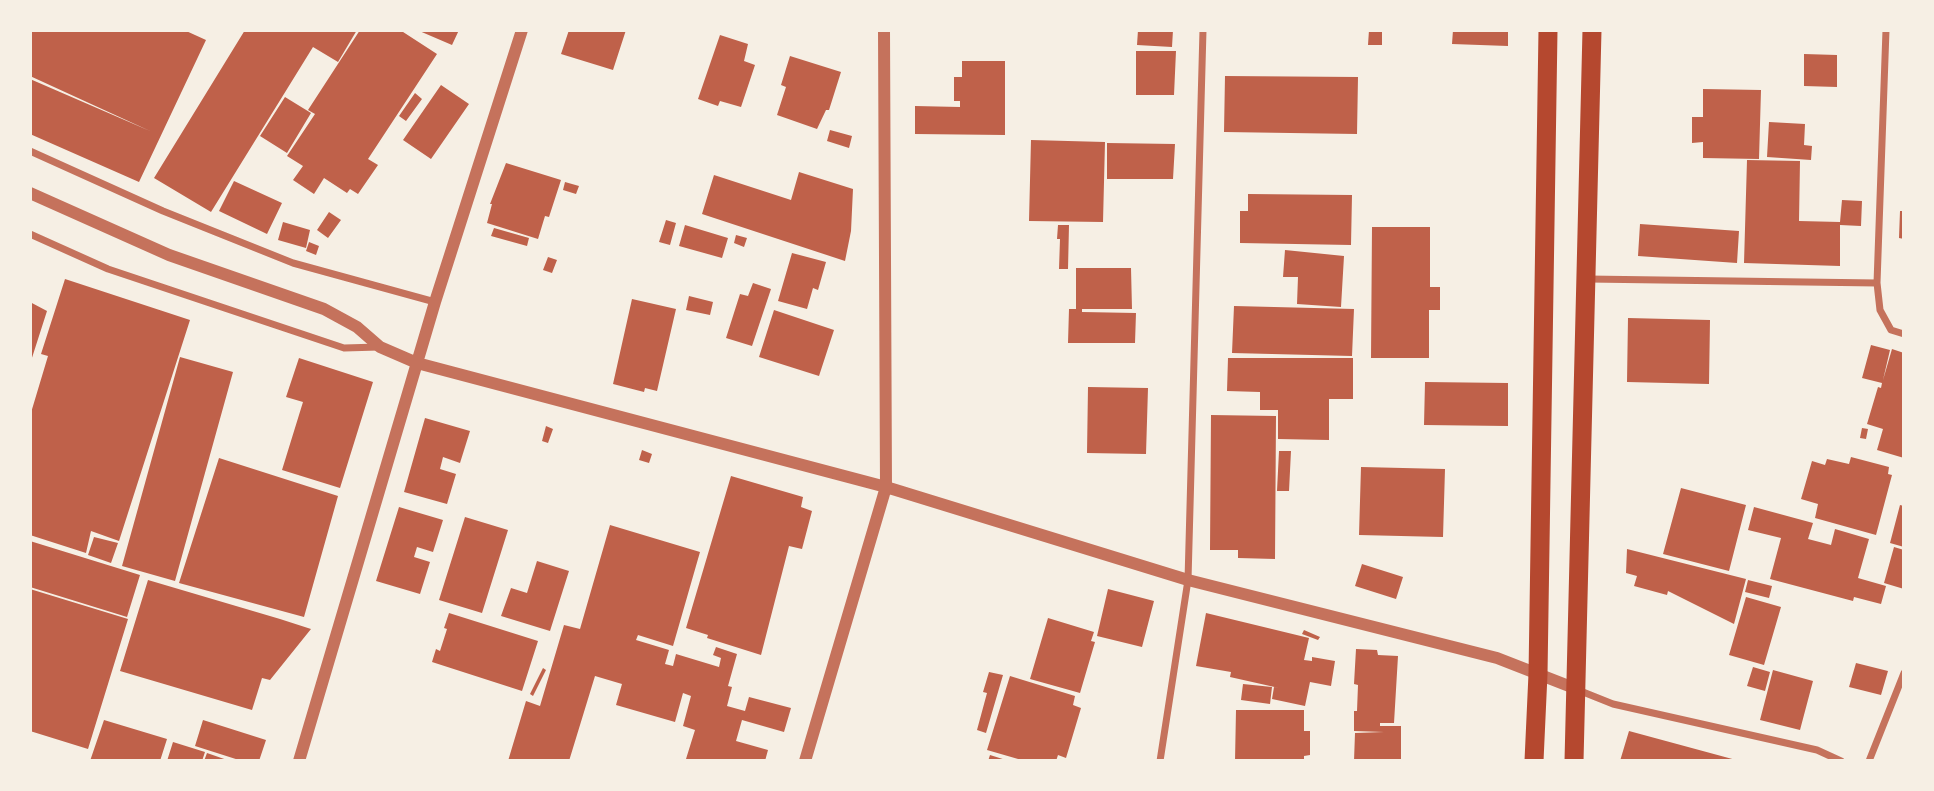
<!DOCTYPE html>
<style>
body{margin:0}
#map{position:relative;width:1934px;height:791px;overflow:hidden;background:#f6efe4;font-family:Roboto,sans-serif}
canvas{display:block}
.frame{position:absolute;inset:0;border:32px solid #f6efe4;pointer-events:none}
</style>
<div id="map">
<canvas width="1934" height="791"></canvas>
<div class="frame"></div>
</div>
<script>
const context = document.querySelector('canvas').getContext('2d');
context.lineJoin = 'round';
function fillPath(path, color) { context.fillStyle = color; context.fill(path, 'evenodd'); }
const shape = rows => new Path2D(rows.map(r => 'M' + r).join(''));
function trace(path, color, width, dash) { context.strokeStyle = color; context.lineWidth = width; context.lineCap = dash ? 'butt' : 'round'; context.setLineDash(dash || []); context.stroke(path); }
const building = shape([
 [30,30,184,30,206,40,139,182,30,134,30,79,150,131,30,76],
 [245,30,357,30,338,62,313,47,211,212,154,178],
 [360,30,400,30,437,54,368,159,378,165,358,194,350,189,347,193,324,178,314,194,293,180,303,166,287,156,315,114,308,110],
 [417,30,459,30,452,45],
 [569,30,626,30,613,70,561,54],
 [1138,30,1173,30,1172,47,1137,45],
 [1369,30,1382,30,1382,45,1368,45],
 [1453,30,1508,30,1508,46,1452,44],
 [720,35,748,44,744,61,755,65,741,107,720,101,718,106,698,99],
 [1136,51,1176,51,1174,95,1136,95],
 [1804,54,1837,55,1837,87,1804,86],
 [790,56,841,72,829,110,826,110,817,129,777,115,786,87,781,85],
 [962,61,1005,61,1005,135,915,134,915,106,960,107,960,101,954,101,954,77,962,77],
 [1225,76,1358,77,1357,134,1224,132],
 [441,85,469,104,431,159,403,140],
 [1703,89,1761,90,1759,159,1703,158,1703,142,1692,143,1692,117,1703,117],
 [415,93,422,99,406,121,399,116],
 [285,97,311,113,287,153,260,136],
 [1769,122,1805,124,1804,145,1812,146,1811,160,1767,157],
 [830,130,852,136,849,148,827,141],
 [1031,140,1105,142,1103,222,1029,221],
 [1107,143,1175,144,1173,179,1107,179],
 [1747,160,1800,161,1799,221,1840,222,1842,200,1862,201,1861,226,1840,225,1840,266,1744,263],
 [506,163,561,180,549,217,545,216,538,239,487,223,492,204,490,204],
 [799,172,853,189,851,231,845,261,702,214,714,175,791,200],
 [234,181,282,203,267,234,219,211],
 [565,182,579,186,576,194,563,190],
 [1248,194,1352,195,1351,245,1240,243,1240,211,1248,211],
 [1900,211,1904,211,1904,239,1899,238],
 [329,212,341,220,328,238,317,230],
 [666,220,676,223,670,245,659,242],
 [283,222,310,230,306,248,278,240],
 [1640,224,1739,231,1737,263,1638,256],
 [685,225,728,238,722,258,679,246],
 [1058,225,1069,225,1068,269,1059,269,1060,239,1057,239],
 [1372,227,1430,227,1430,287,1440,287,1440,310,1429,310,1429,358,1371,358],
 [494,228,529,238,527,246,491,236],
 [736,235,747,238,744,247,734,243],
 [309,242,319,246,316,255,306,251],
 [1285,250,1344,256,1341,307,1297,304,1298,277,1283,277],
 [792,253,826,262,818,290,813,288,807,309,778,301],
 [548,257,557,260,552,273,543,270],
 [1076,268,1131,268,1132,309,1082,309,1082,312,1136,313,1135,343,1068,343,1069,309,1076,309],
 [65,279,190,320,119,541,91,531,86,553,30,535,30,416,48,356,41,354],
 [753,283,771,289,752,346,726,338,740,294,748,296],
 [689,296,713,302,710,315,686,310],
 [632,299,676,309,657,391,645,388,644,392,613,384],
 [30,302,47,311,30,364],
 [1234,306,1354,309,1352,356,1232,353],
 [774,310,834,330,819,376,759,357],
 [1628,318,1710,320,1709,384,1627,382],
 [1871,345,1890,350,1883,380,1892,349,1904,353,1904,458,1877,450,1883,429,1867,424,1878,387,1881,388,1882,383,1862,378],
 [180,357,233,372,175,581,122,566],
 [299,358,373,382,340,488,282,470,303,402,286,397],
 [1228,358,1353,358,1353,399,1329,399,1329,440,1278,439,1278,410,1260,410,1260,392,1227,391],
 [1425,382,1508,383,1508,426,1424,425],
 [1088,387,1148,388,1146,454,1087,453],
 [1211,415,1276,416,1275,559,1238,558,1238,550,1210,550],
 [425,418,470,431,460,463,443,457,440,469,456,474,447,504,404,492],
 [546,426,553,429,548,443,542,441],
 [1862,428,1868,429,1866,439,1860,438],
 [642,450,652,454,649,463,639,460],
 [1279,451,1291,451,1289,491,1277,491],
 [1851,457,1889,467,1888,474,1892,475,1876,535,1815,518,1818,504,1801,499,1812,461,1825,465,1827,459,1849,464],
 [219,458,338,496,304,617,179,583],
 [1361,467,1445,469,1443,537,1359,535],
 [731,476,803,497,801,507,812,511,802,549,789,546,761,655,707,638,708,635,686,628],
 [1681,488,1746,505,1729,571,1663,554],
 [1900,505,1904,506,1904,547,1890,543],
 [399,507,443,520,433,552,417,547,414,557,430,562,420,594,376,581],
 [1754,507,1813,523,1808,539,1831,545,1835,529,1869,539,1858,578,1886,586,1881,604,1854,597,1853,601,1770,579,1781,538,1748,530],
 [465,517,508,530,482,613,439,600],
 [610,525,700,552,673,646,638,635,636,640,669,650,665,664,673,666,676,654,719,667,721,658,713,655,716,647,737,654,728,686,732,687,727,706,745,711,749,697,791,708,784,732,742,720,736,741,768,750,765,761,689,761,686,759,695,730,683,726,691,696,683,693,675,722,616,705,622,684,595,676,569,761,508,761,526,701,540,706,564,625,580,629],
 [94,537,118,543,111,563,88,555],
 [30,541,140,575,127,617,30,587],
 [1894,547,1904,550,1904,589,1884,583],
 [1627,549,1746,579,1734,624,1668,591,1667,595,1634,586,1637,576,1626,573],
 [537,561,569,571,550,631,501,616,511,588,527,593],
 [1362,564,1403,577,1396,599,1355,586],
 [148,580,280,619,311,629,270,680,262,678,252,710,120,671],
 [1748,580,1772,586,1769,598,1745,592],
 [30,589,128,619,88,749,30,731],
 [1108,589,1154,601,1142,647,1097,636],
 [1746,597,1781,607,1764,665,1729,655],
 [449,613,538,641,522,691,432,662,436,649,440,651,447,629,444,628],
 [1206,613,1309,638,1304,660,1312,661,1312,657,1335,661,1331,686,1310,682,1305,706,1272,699,1274,687,1279,688,1230,677,1231,672,1196,666],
 [1048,618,1094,632,1091,641,1095,642,1080,693,1030,679],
 [1304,630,1320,637,1318,640,1302,634],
 [1356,649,1377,650,1378,655,1398,656,1394,723,1380,723,1380,726,1401,726,1401,761,1354,761,1355,733,1384,732,1354,731,1354,711,1357,711,1358,685,1354,684],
 [1856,663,1888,671,1881,695,1849,687],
 [1753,667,1770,672,1765,691,1747,686],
 [543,668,546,670,533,696,530,694],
 [1773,670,1813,681,1800,730,1760,720],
 [989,672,1003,675,986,733,977,730,987,693,983,692],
 [1010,676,1075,696,1073,705,1081,708,1066,758,1058,755,1056,761,1025,761,987,750],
 [1243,684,1272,687,1270,704,1241,700],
 [1236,710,1304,710,1304,731,1310,731,1310,755,1304,756,1304,761,1235,761],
 [104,720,167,739,160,761,90,761],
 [203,720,266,740,259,761,242,761,195,746],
 [1629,731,1736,760,1736,761,1620,761],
 [173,742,205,752,202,761,167,761],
 [207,753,230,761,204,761],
 [990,755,1009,761,988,761]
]);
const minor = shape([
 [1886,30,1877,283,1880,310,1891,330,1904,334],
 [30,151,163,211,293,263,435,302],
 [30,234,108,269,344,348,379,347],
 [1588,279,1877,283],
 [1578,690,1613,704,1817,750,1841,761],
 [1160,761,1188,580,1203,30],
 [1869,761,1904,673]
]);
const tertiary = shape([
 [30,193,169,255,324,309,357,327,380,347,417,363,886,487,1188,580,1497,658,1574,688],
 [299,761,435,302,522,30],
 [805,761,886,487,884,30]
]);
const trunk = shape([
 [1534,761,1538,674,1548,30],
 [1574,761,1592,30]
]);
fillPath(building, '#bf614a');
trace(minor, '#c5725c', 7);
trace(tertiary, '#c5725c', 12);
trace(trunk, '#b5482f', 19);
</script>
